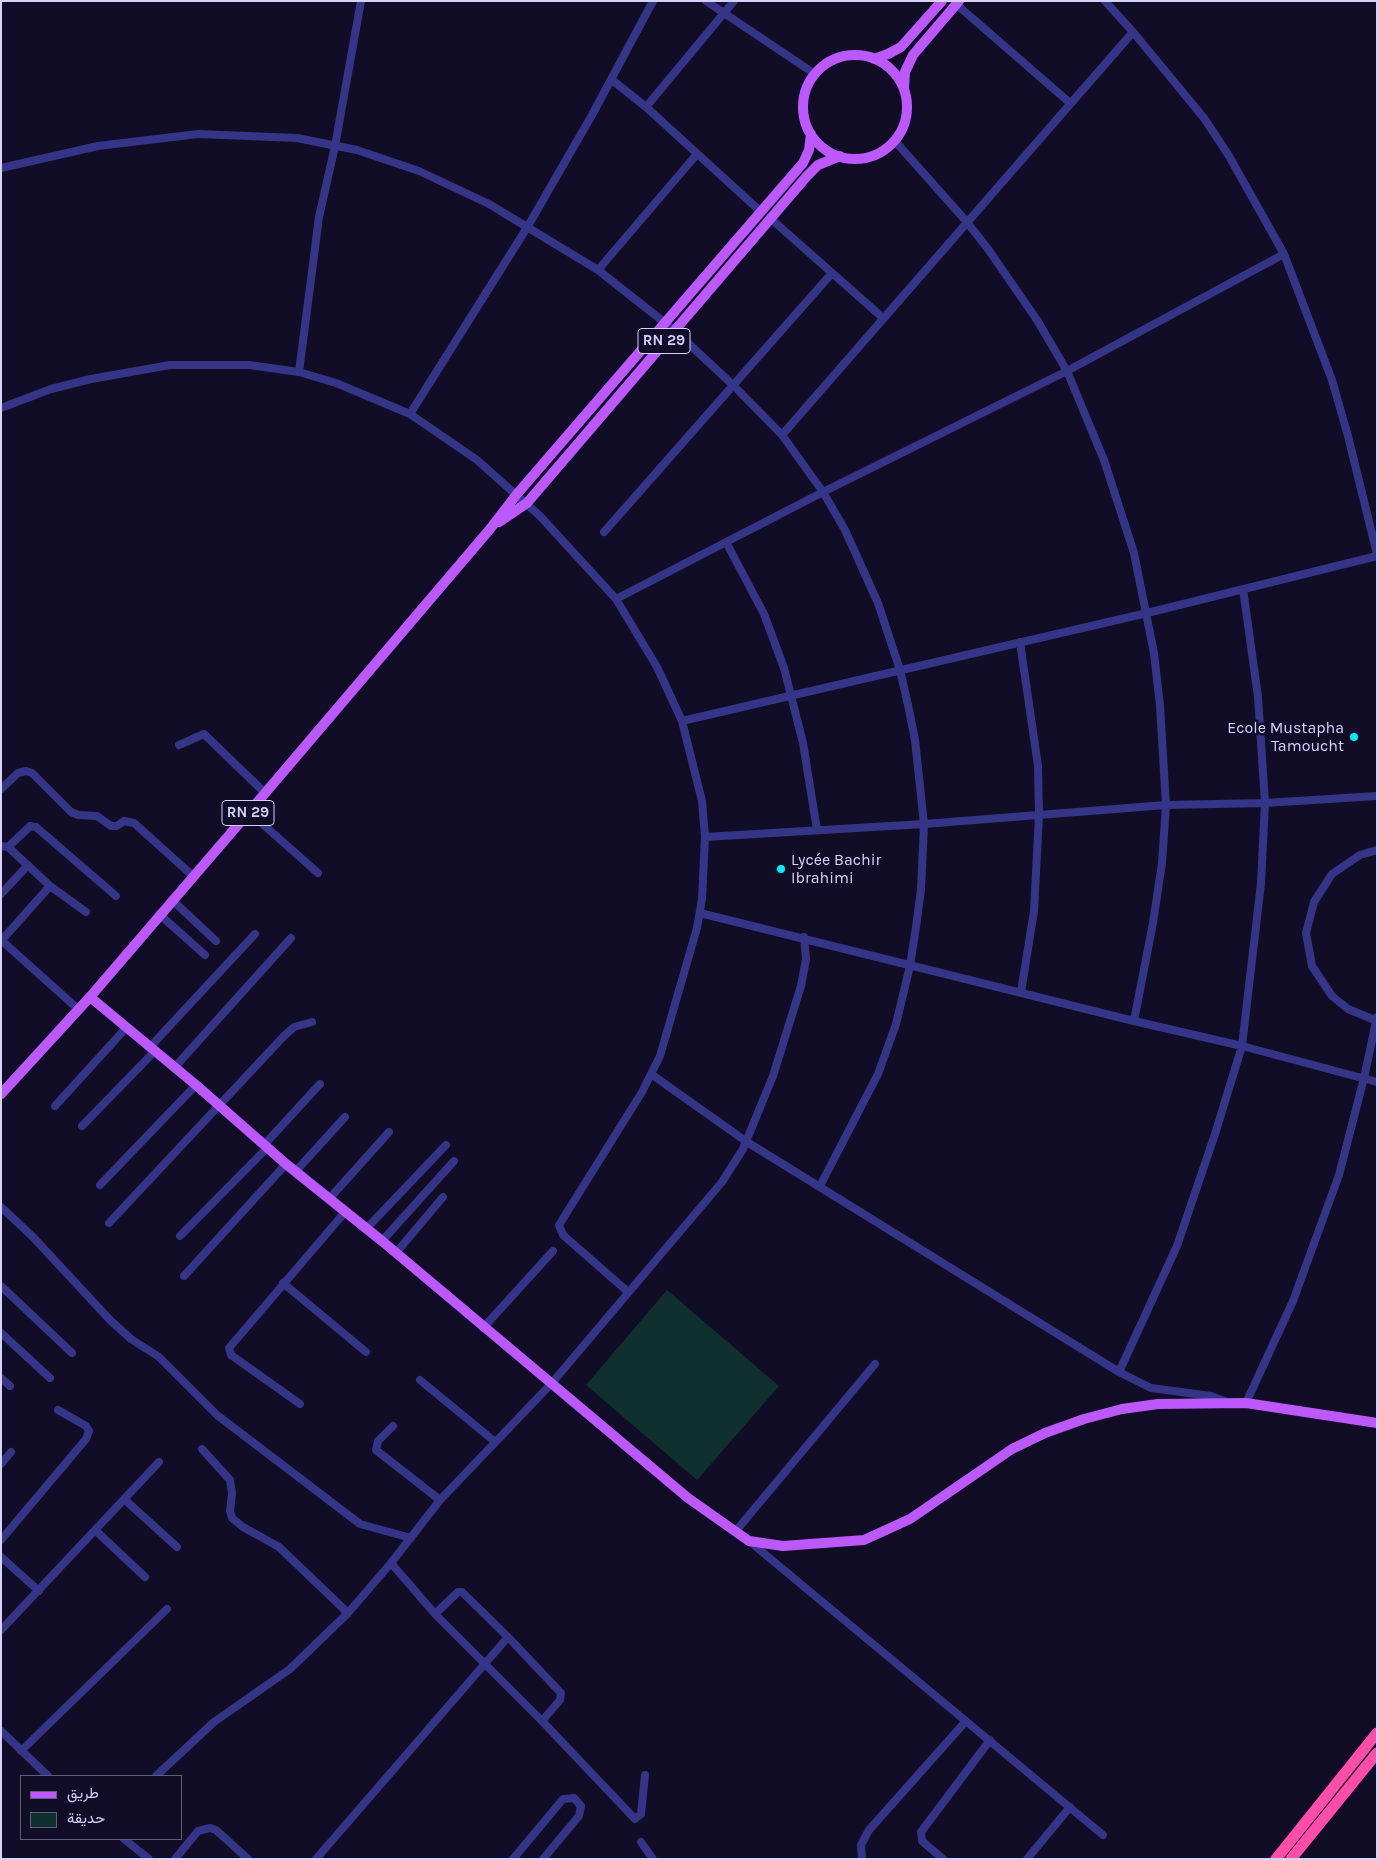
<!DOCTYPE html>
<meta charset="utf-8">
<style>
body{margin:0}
#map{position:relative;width:1378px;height:1860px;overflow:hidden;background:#110d26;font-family:Karla,Vazirmatn,sans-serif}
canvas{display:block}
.frame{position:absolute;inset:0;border:2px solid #d6d2ff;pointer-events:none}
.legend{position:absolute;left:20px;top:1775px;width:162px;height:65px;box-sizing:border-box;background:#110d26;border:1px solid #605c7d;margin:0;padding:6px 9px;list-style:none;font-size:15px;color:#d6d2ff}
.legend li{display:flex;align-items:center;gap:10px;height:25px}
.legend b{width:25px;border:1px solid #605c7d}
</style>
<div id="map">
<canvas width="1378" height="1860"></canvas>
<div class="frame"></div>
<ul class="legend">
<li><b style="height:6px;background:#bb59ff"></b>طريق</li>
<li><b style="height:14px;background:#10302e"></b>حديقة</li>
</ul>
</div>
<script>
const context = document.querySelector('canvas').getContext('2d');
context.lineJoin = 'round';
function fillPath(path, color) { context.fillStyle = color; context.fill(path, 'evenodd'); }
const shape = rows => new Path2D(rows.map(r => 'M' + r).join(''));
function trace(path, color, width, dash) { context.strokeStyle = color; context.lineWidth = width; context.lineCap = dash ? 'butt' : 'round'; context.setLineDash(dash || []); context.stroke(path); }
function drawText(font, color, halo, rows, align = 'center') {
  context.font = font + ' Karla,sans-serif'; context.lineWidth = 5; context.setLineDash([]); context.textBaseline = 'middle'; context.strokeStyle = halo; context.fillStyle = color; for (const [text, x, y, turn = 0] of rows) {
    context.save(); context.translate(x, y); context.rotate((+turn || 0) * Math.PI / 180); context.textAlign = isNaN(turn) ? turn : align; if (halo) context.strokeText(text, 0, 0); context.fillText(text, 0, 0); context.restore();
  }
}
const green = shape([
 [667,1290,779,1386,697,1480,586,1385]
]);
const minor = shape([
 [706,1,815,74],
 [1105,1,1133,32,1204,118,1229,156,1284,254,1332,380,1348,436,1377,554],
 [956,4,1070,103],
 [612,80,646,107,760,211],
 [646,107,734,1],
 [894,140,966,221,988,249,1037,320,1067,371,1104,460,1134,553,1154,653,1160,706,1166,805,1162,863,1153,923,1134,1021],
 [1,168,98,146,198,134,297,138,357,150,419,171,489,204,598,270,674,330,734,386,782,435,823,492,845,530,878,603,900,670,908,705,915,740,924,824,921,890,916,927,910,966,896,1024,878,1074,820,1186],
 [770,218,883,318],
 [598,270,697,154],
 [299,372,319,217,335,146,361,1],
 [1,408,51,389,91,379,170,365,249,365,299,372,336,383,410,414,477,460,540,516,616,599,657,667,682,721,702,801,705,837,702,899,697,928,660,1056,642,1092,559,1225,563,1235,627,1291],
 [410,414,528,226,592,115,653,1],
 [782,435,1133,32],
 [604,532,832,273],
 [726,542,764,614,784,668,803,743,817,830],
 [616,599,823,492,1067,371,1284,254],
 [1020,642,1038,766,1039,815,1034,911,1021,992],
 [682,721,1147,613,1377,556],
 [179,745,204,734,264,792],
 [1,789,18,773,26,771,32,773,71,812,78,815,97,816,111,826,117,826,124,821,134,823,193,876],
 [249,812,318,873],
 [705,837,924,824,1166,805,1265,803,1377,796],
 [1,846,8,847,50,886,86,912],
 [8,847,27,829,30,826,36,827,116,896],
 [1377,850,1360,855,1332,874,1314,902,1306,933,1312,966,1332,996,1348,1009,1377,1021],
 [1,894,28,865],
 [172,900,216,941],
 [700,913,1134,1021,1242,1046,1377,1082],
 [159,914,205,955],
 [1,940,78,1009],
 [1,941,50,886],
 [149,1048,255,934],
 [174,1068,291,938],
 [651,1074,747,1142,1119,1372,1151,1388,1211,1396,1227,1402],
 [55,1106,126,1028],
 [82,1126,154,1052],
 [264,1145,320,1084],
 [296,1171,345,1117],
 [100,1185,196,1085],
 [329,1199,389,1132],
 [1,1207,33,1237,110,1320,131,1339,159,1357,217,1415,360,1524,411,1538],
 [109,1223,284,1036,294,1027,312,1022],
 [366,1229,446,1145],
 [180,1236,267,1148],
 [382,1241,454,1161],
 [396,1253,443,1197],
 [184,1276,286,1164],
 [283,1283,366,1352],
 [1,1286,72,1353],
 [483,1328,553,1251],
 [1,1333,50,1378],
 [1119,1372,1177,1246,1215,1134,1242,1046,1261,883,1265,803,1258,697,1243,589],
 [1,1378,10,1386],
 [420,1380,494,1441],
 [1246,1403,1293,1301,1339,1175,1364,1078,1377,1017],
 [300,1404,231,1355,229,1348,345,1212],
 [393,1426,378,1441,376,1450,440,1500],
 [202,1449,230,1480,232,1493,230,1511,232,1518,243,1527,279,1547,348,1613],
 [1,1464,11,1452],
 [124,1499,177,1547],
 [95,1530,145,1577],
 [735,1532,875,1364],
 [1,1540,86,1439,89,1431,86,1426,58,1410],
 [749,1541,1103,1835],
 [1,1557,39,1591],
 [391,1563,435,1614,542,1721,635,1819,641,1814,645,1775],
 [435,1614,458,1592,462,1592,508,1637,561,1693,560,1700,542,1721],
 [1,1630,159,1462],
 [1,1731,48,1776],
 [21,1751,167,1609],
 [156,1776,214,1722,290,1669,348,1613,391,1563,440,1500,551,1384,722,1182,743,1149,773,1076,801,986,806,959,804,937],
 [124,1839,149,1859],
 [641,1842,653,1859],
 [175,1859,198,1831,210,1828,216,1830,248,1859],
 [316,1859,508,1637],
 [513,1859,563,1799,574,1798,581,1806,579,1816,543,1859],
 [862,1859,861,1845,869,1830,966,1721],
 [943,1859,922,1841,921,1832,990,1740],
 [1027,1859,1070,1807]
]);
const major = shape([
 '803 107a52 52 0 1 1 104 0a52 52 0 1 1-104 0Z',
 [874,59,888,54,901,47,942,1],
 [904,88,905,72,913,55,959,1],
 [499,522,527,503,807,176,818,165,840,156],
 [90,997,196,1085,286,1164,382,1241,688,1498,749,1541,783,1546,864,1540,910,1519,1012,1449,1045,1433,1084,1419,1122,1409,1158,1404,1246,1403,1377,1423],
 [1,1094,90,997,249,812,490,529,517,494,803,163,809,150,811,134]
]);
const highway = shape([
 [1276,1859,1377,1733],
 [1291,1859,1377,1753]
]);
const markers = [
 [1354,737,5,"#00edfd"],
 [781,869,5,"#00edfd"]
];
const shields = [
 [664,341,52],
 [248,813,52]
];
const shieldNames = [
 ["RN 29",664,341],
 ["RN 29",248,813]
];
const poiNames = [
 ["Ecole Mustapha",1344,728],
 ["Tamoucht",1344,746],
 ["Lycée Bachir",791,860,"left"],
 ["Ibrahimi",791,878,"left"]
];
fillPath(green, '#10302e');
trace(minor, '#353588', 8);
trace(major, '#bb59ff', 10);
trace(highway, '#ff4da9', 11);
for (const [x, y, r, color] of markers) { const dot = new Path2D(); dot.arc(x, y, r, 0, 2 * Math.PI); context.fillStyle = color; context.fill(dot); trace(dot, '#110d26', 2); }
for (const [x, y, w] of shields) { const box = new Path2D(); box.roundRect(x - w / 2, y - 12.5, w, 25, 4); context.fillStyle = '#110d26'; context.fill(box); trace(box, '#d6d2ff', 1); }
drawText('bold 15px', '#d6d2ff', null, shieldNames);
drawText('16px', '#d6d2ff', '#110d26', poiNames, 'right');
</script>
